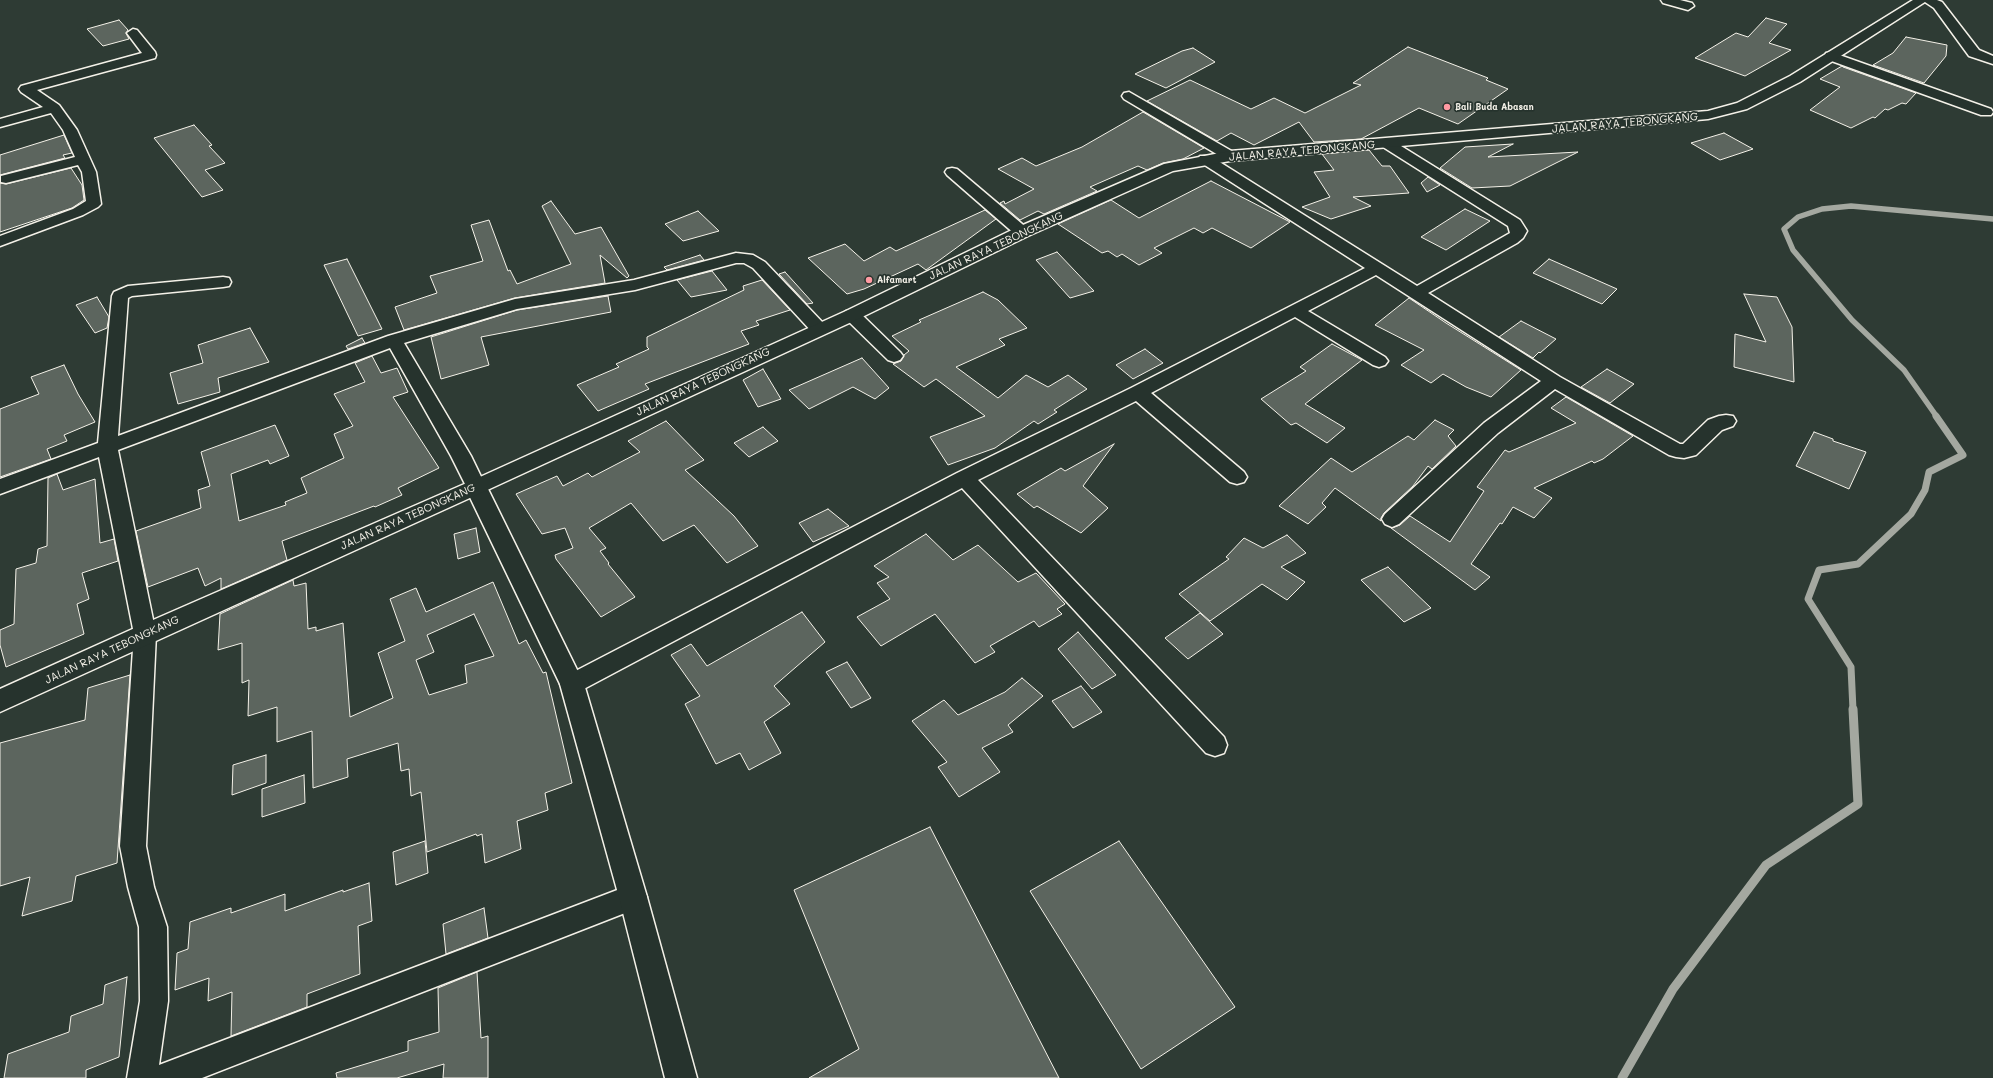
<!DOCTYPE html>
<style>
body{margin:0}
canvas{display:block;background:#2e3b34}
</style>
<canvas width="1993" height="1078"></canvas>
<script>
const context = document.querySelector('canvas').getContext('2d');
context.lineJoin = 'round';
const shape = rows => new Path2D(rows.map(r => 'M' + r).join(''));
function trace(path, color, width, dash) { context.strokeStyle = color; context.lineWidth = width; context.lineCap = dash ? 'butt' : 'round'; context.setLineDash(dash || []); context.stroke(path); }
function fillPath(path, color) { context.fillStyle = color; context.fill(path, 'evenodd'); }
function drawText(font, color, halo, rows, align = 'center') {
  context.font = font + ' Mali,sans-serif'; context.lineWidth = 3.5; context.setLineDash([]); context.textBaseline = 'middle'; context.strokeStyle = halo; context.fillStyle = color; for (const [text, x, y, turn = 0] of rows) {
    context.save(); context.translate(x, y); context.rotate((+turn || 0) * Math.PI / 180); context.textAlign = isNaN(turn) ? turn : align; if (halo) context.strokeText(text, 0, 0); context.fillText(text, 0, 0); context.restore();
  }
}
const streamFar2 = shape([
 [1937,417,1904,370,1852,320,1793,250,1784,229,1798,217,1822,209,1851,206,1993,219]
]);
const streamFar1 = shape([
 [1853,710,1851,667,1808,599,1819,570,1858,564,1911,514,1925,490,1929,472,1963,455,1936,416]
]);
const stream = shape([
 [1622,1078,1673,989,1766,865,1858,804,1853,709]
]);
const building = shape([
 [1766,18,1787,24,1769,43,1791,50,1745,76,1695,58,1736,33,1748,37,1766,18],
 [119,20,128,30,126,33,129,39,103,46,87,29,119,20],
 [1906,37,1947,45,1946,56,1924,83,1873,65,1893,53,1906,37],
 [1408,47,1488,78,1486,80,1508,89,1458,124,1419,108,1361,139,1314,142,1299,122,1254,145,1231,133,1217,141,1147,101,1190,80,1251,109,1274,98,1305,113,1361,85,1353,83,1408,47],
 [1193,48,1215,62,1166,88,1135,74,1182,51,1193,48],
 [1842,66,1843,67,1916,93,1906,104,1902,103,1888,110,1885,109,1875,118,1873,117,1851,128,1810,110,1840,87,1820,79,1842,66],
 [1143,112,1204,148,1183,159,1163,163,1147,170,1138,166,1090,187,1097,191,1044,214,1038,211,1020,220,1000,203,1004,201,1005,204,1034,189,998,169,1022,158,1036,166,1082,147,1143,112],
 [194,125,212,145,209,146,225,163,205,170,223,190,202,197,154,138,194,125],
 [1724,133,1753,149,1720,160,1691,143,1724,133],
 [64,135,72,153,63,155,65,158,0,175,0,155,64,135],
 [1513,144,1488,157,1578,152,1510,186,1472,188,1440,168,1465,147,1513,144],
 [1369,150,1382,166,1390,166,1409,193,1353,197,1371,206,1331,219,1302,207,1330,197,1314,172,1334,170,1322,154,1369,150],
 [71,168,82,185,84,200,72,208,0,232,0,183,6,184,71,168],
 [1428,177,1440,185,1427,192,1421,183,1428,177],
 [1211,181,1290,222,1251,248,1212,228,1203,233,1194,228,1154,248,1162,253,1139,265,1122,254,1117,257,1108,251,1102,253,1058,224,1111,200,1139,218,1211,181],
 [551,201,575,234,601,227,629,276,627,278,600,255,605,283,515,298,404,330,395,307,437,293,430,276,483,261,471,225,489,220,508,271,510,270,517,284,571,264,542,206,551,201],
 [1465,209,1490,221,1446,250,1421,237,1465,209],
 [985,210,996,219,926,270,918,264,864,289,847,294,808,258,845,244,864,261,890,247,896,251,985,210],
 [698,211,719,231,683,241,665,224,698,211],
 [1057,252,1094,291,1070,298,1036,260,1057,252],
 [700,255,704,260,667,270,664,267,700,255],
 [347,259,382,329,358,336,324,265,347,259],
 [1549,259,1617,289,1602,304,1533,273,1549,259],
 [712,271,727,290,691,297,677,280,712,271],
 [785,272,813,303,807,304,779,274,785,272],
 [762,280,790,310,756,321,759,325,741,331,749,344,645,384,649,389,598,411,577,385,619,367,616,364,649,349,647,347,647,337,744,290,743,286,762,280],
 [983,292,998,300,1027,328,999,339,1005,345,956,367,998,398,1026,375,1048,387,1068,375,1087,389,1054,410,1057,412,1038,424,1034,421,995,448,948,465,930,437,985,416,936,379,924,387,893,364,901,361,904,355,909,351,892,336,921,322,919,320,983,292],
 [1744,294,1777,297,1792,327,1794,382,1734,367,1735,334,1766,342,1744,294],
 [608,296,611,312,481,337,489,365,441,379,431,337,517,310,608,296],
 [97,297,109,317,107,328,95,333,76,305,97,297],
 [1409,298,1446,323,1521,370,1491,397,1466,387,1443,374,1431,383,1401,365,1424,350,1375,325,1409,298],
 [1521,321,1556,339,1540,353,1539,352,1533,358,1499,337,1521,321],
 [250,328,269,362,218,378,220,392,178,404,170,373,203,363,198,345,250,328],
 [362,338,365,343,348,349,346,346,362,338],
 [1332,344,1362,360,1305,404,1345,428,1327,443,1296,423,1291,425,1261,399,1306,371,1300,367,1332,344],
 [1145,349,1163,363,1133,379,1116,365,1145,349],
 [372,356,381,373,397,368,408,392,393,397,439,468,398,488,402,495,375,507,374,506,282,541,287,560,221,589,221,578,205,586,198,568,148,587,136,531,201,508,198,490,210,486,201,452,275,425,289,456,270,464,268,460,231,474,239,521,286,505,285,502,307,493,301,478,344,458,334,434,353,426,334,394,365,382,355,363,372,356],
 [862,358,889,388,875,399,853,387,809,409,789,390,862,358],
 [64,365,78,394,95,422,64,435,67,441,47,449,51,459,0,477,0,409,39,394,31,377,64,365],
 [763,369,781,399,758,407,743,380,763,369],
 [1607,369,1634,384,1610,403,1581,387,1607,369],
 [1566,397,1633,436,1603,459,1594,463,1592,461,1534,488,1552,498,1534,518,1513,507,1502,524,1500,523,1471,564,1490,577,1475,590,1391,528,1400,525,1410,516,1450,542,1484,491,1477,487,1505,450,1509,452,1576,423,1551,408,1566,397],
 [1435,420,1454,430,1448,436,1456,446,1432,469,1428,466,1413,486,1384,513,1381,518,1381,521,1335,488,1322,503,1326,507,1308,524,1279,506,1331,458,1352,472,1408,436,1414,440,1435,420],
 [666,421,704,460,685,470,734,516,758,546,727,563,694,525,663,541,631,503,589,528,606,548,600,551,609,563,608,564,635,597,601,617,556,559,555,555,573,548,565,528,542,534,516,494,557,476,563,486,588,473,592,477,640,452,628,441,666,421],
 [763,427,778,441,749,457,734,443,763,427],
 [1814,432,1833,439,1833,441,1866,452,1849,489,1796,466,1814,432],
 [1114,444,1083,486,1108,508,1081,533,1037,506,1034,508,1017,494,1061,468,1065,471,1114,444],
 [57,474,63,490,95,479,100,543,114,539,118,561,82,573,89,599,77,604,84,634,6,667,0,645,0,630,14,624,16,569,36,563,38,549,47,546,48,478,57,474],
 [828,509,849,526,813,542,799,523,828,509],
 [476,528,480,552,458,559,454,534,476,528],
 [926,534,953,560,978,545,1018,582,1036,573,1065,604,1057,609,1062,614,1039,627,1034,621,990,646,995,652,975,663,935,614,881,646,857,617,890,599,877,583,889,577,874,566,926,534],
 [1287,535,1306,553,1281,567,1305,582,1287,600,1262,584,1210,621,1179,594,1229,559,1226,557,1244,538,1263,548,1287,535],
 [1388,567,1431,608,1404,622,1361,580,1388,567],
 [293,580,294,586,306,583,308,629,316,627,316,631,343,623,350,717,393,698,378,653,405,641,390,599,416,588,426,612,493,582,519,644,526,640,543,673,546,672,572,783,545,793,548,810,517,821,521,849,485,863,482,834,477,836,476,834,427,852,421,792,411,796,409,769,401,771,398,743,347,759,348,777,313,788,312,731,277,742,277,707,248,716,249,680,242,683,242,643,218,650,220,614,293,580],
 [474,614,494,656,465,665,467,683,429,695,416,660,434,652,427,635,474,614],
 [802,612,825,642,774,686,790,704,764,722,781,753,749,770,740,753,716,764,685,704,700,696,671,655,691,644,707,666,802,612],
 [1200,613,1223,634,1188,659,1165,638,1200,613],
 [1078,632,1116,675,1092,689,1058,649,1078,632],
 [847,662,871,698,851,708,826,672,847,662],
 [130,675,117,863,76,876,72,901,22,916,30,877,0,886,0,743,85,720,88,688,130,675],
 [1022,678,1043,696,1008,725,1013,732,982,748,1000,772,959,797,938,767,947,762,912,721,944,700,958,715,1005,692,1022,678],
 [1081,686,1102,712,1073,728,1052,701,1081,686],
 [266,755,266,783,232,795,233,765,266,755],
 [304,775,305,803,262,817,262,789,304,775],
 [930,827,1059,1078,809,1078,859,1049,794,890,930,827],
 [425,841,428,873,396,885,393,852,425,841],
 [1119,841,1235,1007,1141,1069,1030,891,1119,841],
 [369,883,372,921,358,926,360,974,307,994,307,1007,231,1036,232,992,208,1001,209,978,175,990,177,953,188,949,190,922,231,908,231,913,285,894,285,911,343,890,343,892,369,883],
 [484,908,488,938,446,954,443,924,484,908],
 [477,972,481,1038,488,1036,488,1078,443,1078,444,1064,397,1078,337,1078,336,1073,408,1051,408,1041,439,1032,438,988,477,972],
 [127,977,119,1057,86,1070,86,1078,4,1078,8,1054,69,1032,71,1016,103,1004,105,985,127,977]
]);
const minor = shape([
 [1661,0,1680,0,1692,3,1694,6,1688,10,1663,3,1661,0],
 [1922,0,1937,0,1942,2,1979,50,1993,56,1993,64,1969,56,1934,8,1922,0],
 [133,29,137,30,155,52,156,55,155,58,37,90,59,105,77,130,96,172,101,204,98,207,83,215,0,246,0,236,73,209,86,201,82,172,78,165,6,183,1,182,1,176,75,157,63,130,51,113,0,127,0,119,43,107,21,92,19,89,21,86,142,53,127,33,133,29],
 [1831,52,1991,109,1993,112,1991,115,1981,115,1826,59,1825,56,1826,53,1831,52],
 [1129,92,1235,153,1237,156,1235,159,1230,160,1225,159,1124,99,1122,96,1124,93,1129,92],
 [1388,140,1393,141,1520,220,1527,231,1523,238,1517,243,1428,293,1560,377,1680,444,1683,444,1708,420,1719,416,1726,415,1733,416,1736,421,1733,426,1722,430,1696,455,1684,458,1676,457,1669,455,1555,389,1498,433,1399,524,1392,527,1385,524,1382,519,1385,514,1484,423,1541,381,1376,275,1308,311,1385,357,1388,361,1385,365,1379,367,1373,365,1295,317,1151,393,1244,472,1247,477,1244,482,1237,484,1230,482,1136,401,978,480,1224,737,1227,745,1224,753,1215,756,1206,753,962,488,580,691,572,694,564,691,560,684,564,677,957,473,1131,388,1365,268,1200,162,1198,159,1200,156,1210,156,1417,286,1510,233,1508,226,1383,147,1381,144,1383,141,1388,140],
 [952,168,957,169,1028,229,1030,232,1028,235,1016,235,947,175,945,172,947,169,952,168],
 [736,253,753,255,765,262,825,325,828,329,825,333,819,334,813,333,753,268,744,263,736,263,635,290,517,309,404,343,471,456,486,487,483,492,476,494,469,492,451,456,390,348,118,450,156,634,146,846,154,887,167,927,168,1001,159,1065,633,884,643,888,647,897,643,906,202,1078,127,1078,140,1001,139,927,128,887,120,846,134,634,99,457,0,494,0,479,98,443,112,296,114,292,128,286,223,277,229,278,231,282,229,286,223,287,132,296,128,298,118,436,388,336,515,299,634,280,736,253],
 [852,310,858,311,900,352,903,356,900,360,894,362,888,360,846,319,843,315,846,311,852,310]
]);
const secondary = shape([
 [476,479,483,482,487,487,584,684,647,897,697,1078,665,1078,619,897,560,684,465,487,469,482,476,479]
]);
const primary = shape([
 [1913,0,1928,0,1800,82,1747,109,1708,119,1230,161,1173,171,1028,236,858,319,483,492,0,712,0,689,137,627,469,482,846,311,1016,228,1164,164,1230,151,1708,111,1737,103,1790,76,1913,0]
]);
const markers = [
 [1447,107,4,"#ff9aa2"],
 [869,280,4,"#ff9aa2"]
];
const farPoinames = [
 ["Bali Buda Abasan",1455,107],
 ["Alfamart",877,280]
];
const streetNames = [
 ["JALAN RAYA TEBONGKANG",1625,123,-5],
 ["JALAN RAYA TEBONGKANG",1302,151,-5],
 ["JALAN RAYA TEBONGKANG",996,246,-25],
 ["JALAN RAYA TEBONGKANG",703,382,-25],
 ["JALAN RAYA TEBONGKANG",408,517,-24],
 ["JALAN RAYA TEBONGKANG",112,650,-25]
];
trace(streamFar2, '#a4a8a0', 5.5);
trace(streamFar1, '#a4a8a0', 7);
trace(stream, '#a4a8a0', 9);
fillPath(building, '#5c655e');
trace(building, '#f4f1e8', 1);
trace(minor, '#f4f1e8', 3);
trace(secondary, '#f4f1e8', 3);
trace(primary, '#f4f1e8', 3);
fillPath(minor, '#26332d');
fillPath(secondary, '#26332d');
fillPath(primary, '#26332d');
for (const [x, y, r, color] of markers) { const dot = new Path2D(); dot.arc(x, y, r, 0, 2 * Math.PI); context.fillStyle = color; context.fill(dot); trace(dot, '#26332d', 1.5); }
drawText('bold 9px', '#f4f1e8', '#26332d', farPoinames, 'left');
drawText('11px', '#f4f1e8', '#26332d', streetNames);
</script>
